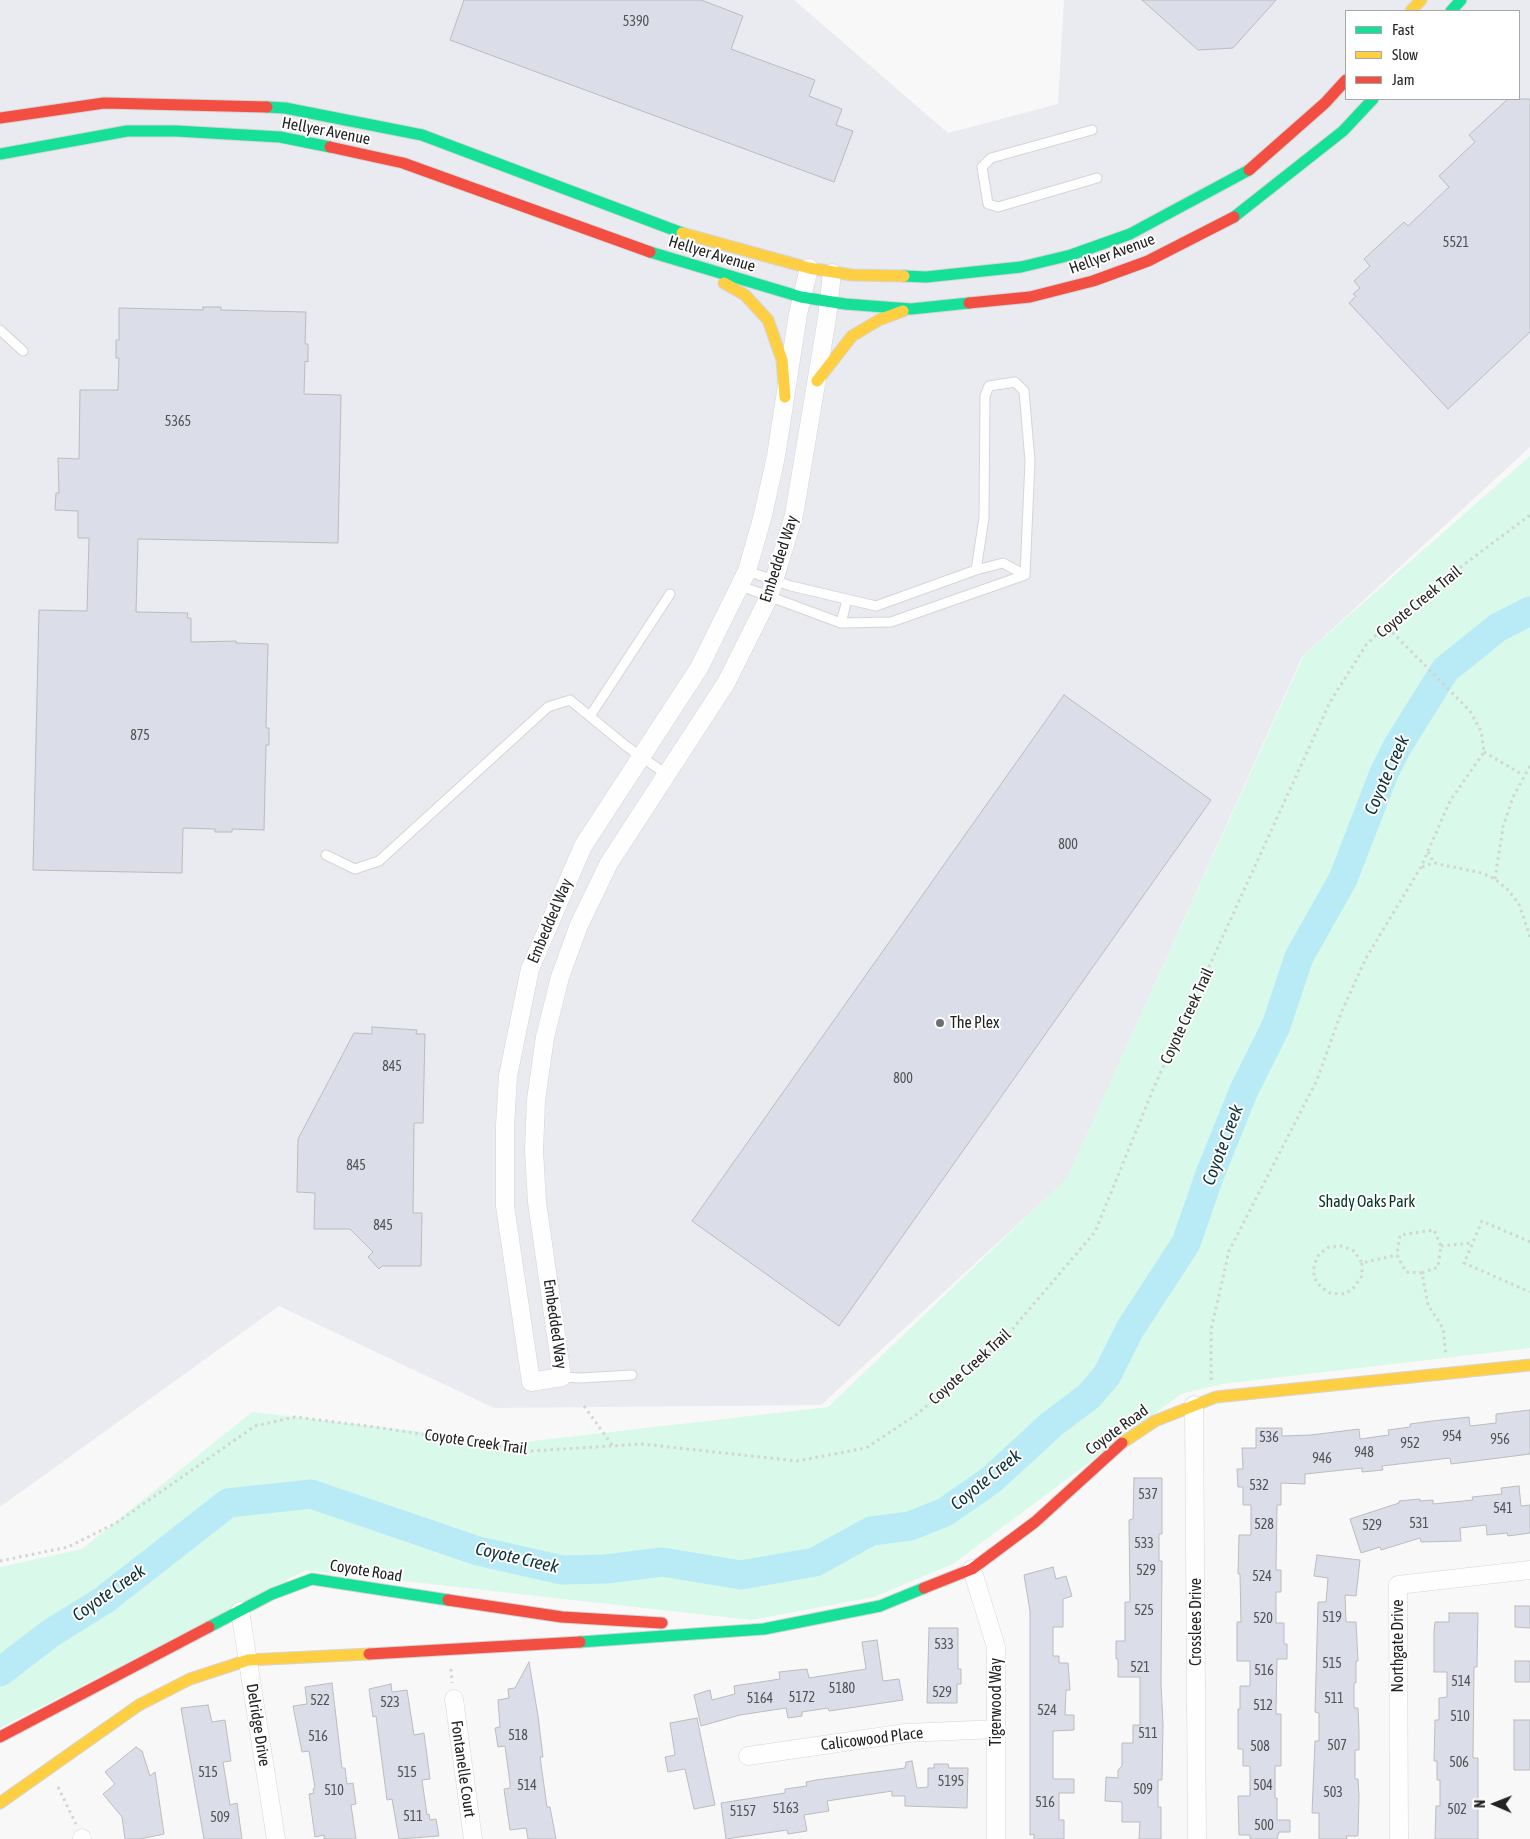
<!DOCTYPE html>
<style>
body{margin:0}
#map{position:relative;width:1530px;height:1839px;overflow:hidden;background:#f8f8f9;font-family:"Asap Condensed",sans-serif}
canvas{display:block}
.legend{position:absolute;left:1345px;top:10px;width:175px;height:90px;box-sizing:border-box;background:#fff;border:1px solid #a7a7a7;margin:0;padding:6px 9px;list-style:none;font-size:15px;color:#232324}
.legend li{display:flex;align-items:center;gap:10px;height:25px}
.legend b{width:25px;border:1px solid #a7a7a7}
.north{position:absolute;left:1470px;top:1779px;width:50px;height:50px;-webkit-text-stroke:4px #fff;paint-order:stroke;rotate:271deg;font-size:14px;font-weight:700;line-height:20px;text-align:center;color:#232324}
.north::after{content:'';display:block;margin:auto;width:18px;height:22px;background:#232324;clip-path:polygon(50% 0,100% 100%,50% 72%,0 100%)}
</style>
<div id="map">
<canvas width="1530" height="1839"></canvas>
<ul class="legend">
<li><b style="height:6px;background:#16e098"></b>Fast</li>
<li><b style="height:6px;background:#ffcf43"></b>Slow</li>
<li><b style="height:6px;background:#f24e42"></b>Jam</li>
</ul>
<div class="north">N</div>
</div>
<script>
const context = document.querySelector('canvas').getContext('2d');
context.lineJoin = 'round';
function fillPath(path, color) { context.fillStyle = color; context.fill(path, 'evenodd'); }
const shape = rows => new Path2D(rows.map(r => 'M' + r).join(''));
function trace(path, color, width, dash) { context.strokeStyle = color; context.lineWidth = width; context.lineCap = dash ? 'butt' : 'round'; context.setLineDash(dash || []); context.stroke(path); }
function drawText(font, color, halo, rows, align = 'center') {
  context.font = font + ' "Asap Condensed",sans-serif'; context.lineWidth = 4; context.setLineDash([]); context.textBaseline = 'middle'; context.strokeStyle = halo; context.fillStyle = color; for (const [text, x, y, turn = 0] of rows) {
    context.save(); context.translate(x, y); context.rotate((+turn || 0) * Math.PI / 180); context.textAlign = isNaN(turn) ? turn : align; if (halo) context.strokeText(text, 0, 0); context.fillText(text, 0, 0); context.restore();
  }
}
const built = shape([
 [0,0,794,0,948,133,1058,104,1064,0,1530,0,1530,447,1302,657,1067,1179,821,1405,494,1408,279,1306,0,1507],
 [1346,11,1519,11,1519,99,1346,99]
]);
const green = shape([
 [1530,456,1530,1348,1222,1384,1181,1394,953,1564,874,1597,751,1620,306,1570,0,1728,0,1567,82,1549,252,1412,516,1443,828,1407,1067,1178,1304,655]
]);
const river = shape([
 [0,1672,51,1633,104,1600,228,1503,311,1494,478,1551,562,1570,606,1569,662,1562,741,1575,815,1562,871,1531,910,1526,945,1512,991,1480,1052,1424,1089,1396,1107,1375,1130,1329,1186,1243,1210,1174,1244,1090,1276,1026,1299,957,1343,879,1384,773,1397,747,1445,670,1497,628,1530,611]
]);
const building = shape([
 [464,0,701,0,743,16,731,49,815,80,809,96,842,109,836,125,853,131,834,182,450,40,464,0],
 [1142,0,1276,0,1233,48,1198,50,1142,0],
 [1508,99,1530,99,1530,332,1448,409,1349,303,1356,296,1353,294,1360,288,1354,281,1370,266,1364,259,1404,222,1408,226,1449,187,1439,176,1475,142,1469,135,1508,99],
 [203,307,221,307,221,310,306,312,305,344,308,344,308,362,305,361,304,394,341,395,338,543,138,539,136,612,188,613,187,618,191,618,191,642,236,641,236,643,268,644,266,728,269,728,269,745,266,745,264,830,232,829,232,832,215,832,215,829,183,828,182,873,33,870,39,610,87,611,89,538,78,538,78,511,55,510,56,493,59,493,58,458,79,459,80,390,118,390,119,358,116,358,116,340,119,340,119,308,203,310,203,307],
 [1064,695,1211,800,839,1326,692,1221,1064,695],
 [372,1027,417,1030,416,1034,425,1034,423,1123,414,1123,413,1213,422,1213,421,1266,382,1266,379,1269,368,1257,373,1252,350,1229,314,1229,315,1193,297,1192,298,1139,354,1033,372,1034,372,1027],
 [1530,1410,1530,1454,1451,1464,1450,1458,1382,1466,1383,1470,1362,1472,1362,1468,1305,1474,1305,1484,1281,1483,1281,1505,1277,1505,1276,1570,1281,1570,1281,1592,1276,1592,1276,1623,1284,1623,1284,1644,1287,1644,1287,1659,1277,1659,1276,1714,1281,1714,1281,1766,1275,1766,1275,1798,1277,1798,1277,1820,1290,1820,1290,1832,1279,1832,1277,1839,1250,1839,1250,1835,1239,1835,1238,1796,1250,1796,1250,1766,1243,1766,1243,1749,1238,1749,1238,1709,1240,1709,1240,1686,1250,1686,1250,1661,1237,1661,1237,1622,1241,1622,1240,1574,1238,1574,1239,1535,1251,1535,1251,1505,1243,1505,1243,1487,1238,1487,1237,1469,1243,1469,1242,1448,1256,1448,1256,1428,1282,1428,1282,1436,1311,1435,1359,1429,1360,1439,1389,1435,1388,1430,1410,1427,1410,1424,1432,1421,1469,1417,1470,1426,1496,1423,1496,1414,1530,1410],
 [1134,1478,1162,1478,1162,1534,1159,1534,1159,1561,1162,1561,1161,1684,1163,1725,1162,1780,1158,1780,1158,1807,1161,1807,1161,1839,1139,1839,1140,1822,1122,1822,1122,1802,1105,1801,1106,1777,1118,1778,1118,1770,1122,1766,1122,1743,1133,1743,1133,1725,1140,1725,1140,1677,1118,1677,1118,1659,1116,1659,1116,1641,1125,1641,1125,1602,1130,1602,1129,1520,1133,1519,1134,1478],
 [1519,1486,1521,1506,1530,1505,1530,1533,1508,1536,1507,1533,1487,1535,1486,1525,1460,1528,1461,1541,1421,1542,1420,1538,1381,1550,1380,1547,1361,1553,1350,1519,1399,1503,1399,1501,1420,1499,1420,1501,1433,1500,1433,1504,1473,1500,1472,1497,1502,1494,1501,1488,1519,1486],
 [1317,1555,1360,1560,1356,1596,1345,1595,1346,1622,1356,1622,1358,1661,1356,1661,1356,1683,1354,1683,1354,1708,1358,1708,1359,1732,1359,1750,1355,1750,1355,1779,1358,1779,1359,1796,1358,1836,1346,1836,1347,1839,1319,1839,1319,1813,1312,1813,1315,1741,1319,1741,1319,1713,1315,1712,1318,1602,1326,1602,1328,1578,1314,1576,1317,1555],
 [1053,1567,1056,1579,1066,1576,1072,1596,1063,1599,1063,1627,1053,1627,1053,1656,1059,1656,1059,1663,1068,1663,1070,1690,1066,1690,1065,1715,1074,1715,1074,1730,1053,1731,1053,1779,1074,1779,1074,1793,1059,1793,1059,1820,1064,1820,1064,1839,1034,1839,1034,1834,1030,1835,1030,1611,1024,1575,1053,1567],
 [1515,1606,1530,1606,1530,1628,1515,1627,1515,1606],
 [1449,1613,1478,1613,1477,1667,1474,1667,1473,1758,1478,1758,1478,1839,1435,1839,1436,1806,1440,1806,1440,1780,1437,1780,1437,1761,1434,1761,1435,1720,1439,1720,1439,1698,1447,1697,1447,1672,1434,1672,1434,1631,1435,1622,1449,1622,1449,1613],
 [929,1628,958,1628,958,1669,961,1669,961,1684,957,1684,957,1703,927,1703,929,1628],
 [877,1640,883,1681,899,1679,903,1700,829,1711,828,1708,802,1712,802,1716,788,1718,786,1708,740,1715,701,1726,694,1695,710,1690,712,1700,735,1694,734,1686,780,1679,779,1672,807,1669,809,1678,866,1669,862,1642,877,1640],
 [1515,1661,1530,1661,1530,1682,1515,1682,1515,1661],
 [529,1662,538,1716,543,1757,540,1757,547,1807,550,1807,556,1839,528,1839,526,1828,510,1830,504,1789,510,1788,510,1783,505,1746,498,1747,495,1728,500,1727,498,1700,509,1698,508,1689,515,1688,529,1662],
 [332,1683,342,1768,345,1768,347,1784,353,1783,356,1804,351,1805,356,1839,324,1839,324,1835,315,1837,309,1794,314,1793,313,1789,315,1788,309,1751,302,1752,293,1706,307,1704,305,1687,332,1683],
 [391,1684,392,1692,407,1690,414,1735,424,1733,430,1779,422,1780,427,1815,429,1814,430,1820,436,1819,439,1836,399,1839,392,1799,387,1800,376,1716,373,1717,369,1689,391,1684],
 [208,1705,212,1722,225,1720,231,1761,223,1762,230,1805,237,1803,242,1839,204,1839,181,1708,208,1705],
 [697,1718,715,1805,694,1809,685,1769,668,1772,665,1757,675,1755,670,1723,697,1718],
 [1514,1720,1530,1720,1530,1770,1514,1770,1514,1720],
 [136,1747,142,1751,150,1776,155,1772,164,1834,140,1839,125,1839,122,1817,103,1794,115,1784,105,1772,136,1747],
 [912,1761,917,1788,928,1787,928,1768,934,1768,934,1764,948,1764,949,1768,968,1768,967,1808,905,1806,905,1796,892,1796,892,1791,827,1801,829,1811,804,1815,807,1831,788,1834,787,1830,726,1839,721,1803,785,1793,785,1789,807,1786,806,1782,816,1780,905,1768,906,1762,912,1761]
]);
const path = shape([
 [1484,752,1523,775],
 [1428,852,1434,863],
 [1422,867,1434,863,1482,873,1495,879,1508,890,1519,904,1530,937],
 [1495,879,1503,827,1513,797,1530,766],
 [1530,1242,1482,1221,1464,1263,1530,1292],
 [1441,1246,1472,1243],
 [1362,1263,1362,1276,1352,1290,1342,1294,1330,1293,1321,1287,1314,1278,1314,1265,1319,1254,1329,1247,1342,1246,1354,1251,1362,1263,1397,1255],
 [1422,1273,1438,1267,1441,1246,1434,1230,1400,1235,1397,1255,1406,1272,1422,1273,1428,1305,1443,1328,1446,1355],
 [1211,1380,1211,1330,1229,1251,1317,1080,1341,1013,1366,958,1421,867,1450,801,1484,752,1481,731,1470,711,1386,626],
 [584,1406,613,1446],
 [0,1561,68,1547,116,1523,255,1426,295,1417,375,1427,531,1451,642,1444,797,1461,866,1448,916,1415,1003,1340,1095,1232,1154,1087,1330,702,1366,645,1398,614,1530,515],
 [451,1669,452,1683],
 [58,1787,76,1824]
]);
const lane = shape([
 [1092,130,991,158,982,167,988,204,998,207,1097,178],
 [0,330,23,351],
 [976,570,984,518,985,396,989,386,1015,382,1024,391,1030,461,1025,575],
 [747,571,791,586,876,606,976,570,1003,563,1025,575],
 [741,586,841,623,891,622,1025,575],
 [841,623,847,600],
 [590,716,670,594],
 [326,855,355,869,379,861,548,707,570,700,626,746,666,774],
 [562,1377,581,1378,632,1375]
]);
const street = shape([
 [809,268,798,314,776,456,763,515,747,571,699,668,583,846,530,969,508,1076,505,1126,505,1206,531,1382,562,1377,537,1202,534,1151,536,1100,545,1037,560,977,579,925,609,863,726,683,769,597,794,515,827,318,832,273],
 [1194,1405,1197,1839],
 [972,1569,996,1647,996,1839],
 [240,1611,276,1839],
 [454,1699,473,1839],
 [748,1756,906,1733,997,1729],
 [82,1838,82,1839],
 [1399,1839,1398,1585,1530,1570]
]);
const fast = shape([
 [1451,11,1461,0],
 [267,107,285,108,422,135,682,233],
 [0,154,127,131,176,131,280,137,330,147],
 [1234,217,1343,131,1373,99],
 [650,252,801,297,845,304,911,309,969,303],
 [904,276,926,277,1021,267,1071,255,1130,234,1249,170],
 [209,1627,272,1594,312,1579,448,1600],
 [580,1642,764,1629,880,1606,924,1588]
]);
const slow = shape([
 [1411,11,1421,0],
 [682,233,809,268,852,275,904,276],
 [724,283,745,295,768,320,782,360,785,397],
 [817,381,852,336,879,320,903,311],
 [1122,1443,1155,1421,1216,1397,1530,1365],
 [0,1803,139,1705,190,1679,248,1660,369,1654]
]);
const jam = shape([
 [0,118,104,103,267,107],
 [330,147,403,163,650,252],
 [1249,170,1325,103,1346,80],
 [969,303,1030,297,1093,281,1148,261,1234,217],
 [924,1588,972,1569,1035,1522,1122,1443],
 [448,1600,562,1617,662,1623],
 [369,1654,580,1642],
 [0,1737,209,1627]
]);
const markers = [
 [940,1023,5,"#6e6e6f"]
];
const numberNames = [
 ["5390",636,22],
 ["5521",1456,243],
 ["5365",178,422],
 ["875",140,736],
 ["800",1068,845],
 ["845",392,1067],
 ["800",903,1079],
 ["845",356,1166],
 ["845",383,1226],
 ["954",1452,1437],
 ["536",1269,1438],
 ["956",1500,1440],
 ["952",1410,1444],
 ["948",1364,1453],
 ["946",1322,1459],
 ["532",1259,1486],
 ["537",1148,1495],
 ["541",1503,1509],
 ["531",1419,1524],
 ["528",1264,1525],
 ["529",1372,1526],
 ["533",1144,1544],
 ["529",1146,1571],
 ["524",1262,1577],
 ["525",1144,1611],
 ["519",1332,1618],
 ["520",1263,1619],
 ["533",944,1645],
 ["515",1332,1664],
 ["521",1140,1668],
 ["516",1264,1671],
 ["514",1461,1682],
 ["5180",842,1689],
 ["529",942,1693],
 ["5172",802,1698],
 ["5164",760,1699],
 ["511",1334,1699],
 ["522",320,1701],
 ["523",390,1703],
 ["512",1263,1706],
 ["524",1047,1711],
 ["510",1460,1717],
 ["511",1148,1734],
 ["518",518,1736],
 ["516",318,1737],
 ["507",1337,1746],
 ["508",1260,1747],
 ["506",1459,1763],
 ["515",208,1773],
 ["515",407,1773],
 ["5195",951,1782],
 ["514",527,1786],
 ["504",1263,1786],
 ["509",1143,1790],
 ["510",334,1791],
 ["503",1333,1793],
 ["516",1045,1803],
 ["5163",786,1809],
 ["502",1457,1810],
 ["5157",743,1812],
 ["511",413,1817],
 ["509",220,1818],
 ["500",1264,1826]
];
const streetNames = [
 ["Hellyer Avenue",326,131,11],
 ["Hellyer Avenue",712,254,17],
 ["Hellyer Avenue",1112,254,-20],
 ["Embedded Way",779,559,-72],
 ["Coyote Creek Trail",1419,602,-39],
 ["Embedded Way",550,921,-67],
 ["Coyote Creek Trail",1187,1016,-65],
 ["Embedded Way",555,1324,82],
 ["Coyote Creek Trail",970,1367,-42],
 ["Coyote Road",1117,1430,-36],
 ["Coyote Creek Trail",476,1442,8],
 ["Coyote Road",366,1571,9],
 ["Crosslees Drive",1196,1622,-90],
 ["Northgate Drive",1398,1646,-90],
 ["Tigerwood Way",996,1702,-90],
 ["Delridge Drive",258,1725,81],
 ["Calicowood Place",872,1739,-7],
 ["Fontanelle Court",463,1769,82]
];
const poiNames = [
 ["The Plex",950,1023]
];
const parkNames = [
 ["Shady Oaks Park",1367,1202]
];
const waterNames = [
 ["Coyote Creek",1387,775,-66],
 ["Coyote Creek",1223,1145,-69],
 ["Coyote Creek",986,1480,-39],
 ["Coyote Creek",517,1558,13],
 ["Coyote Creek",109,1593,-35]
];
fillPath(built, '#e9ebf0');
fillPath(green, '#d9f9ea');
trace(river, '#b8ebf6', 29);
fillPath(building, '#dbdde8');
trace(building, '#bcbcbc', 1);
trace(lane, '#d5d5d6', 11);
trace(street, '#d5d5d6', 19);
trace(fast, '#d5d5d6', 13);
trace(slow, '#d5d5d6', 13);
trace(jam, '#d5d5d6', 13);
trace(path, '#d3d4d4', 3, [2.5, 4]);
trace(lane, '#fefefe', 9);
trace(street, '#fefefe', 18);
trace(fast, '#16e098', 11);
trace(slow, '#ffcf43', 11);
trace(jam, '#f24e42', 11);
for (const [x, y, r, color] of markers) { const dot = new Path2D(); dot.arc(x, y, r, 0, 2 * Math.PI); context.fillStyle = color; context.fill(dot); trace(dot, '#fff', 2); }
drawText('14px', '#515255', null, numberNames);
drawText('16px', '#232324', '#fff', streetNames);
drawText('16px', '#232324', '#fff', poiNames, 'left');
drawText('16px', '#003422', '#fff', parkNames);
drawText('italic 18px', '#0c3138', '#fff', waterNames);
</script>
